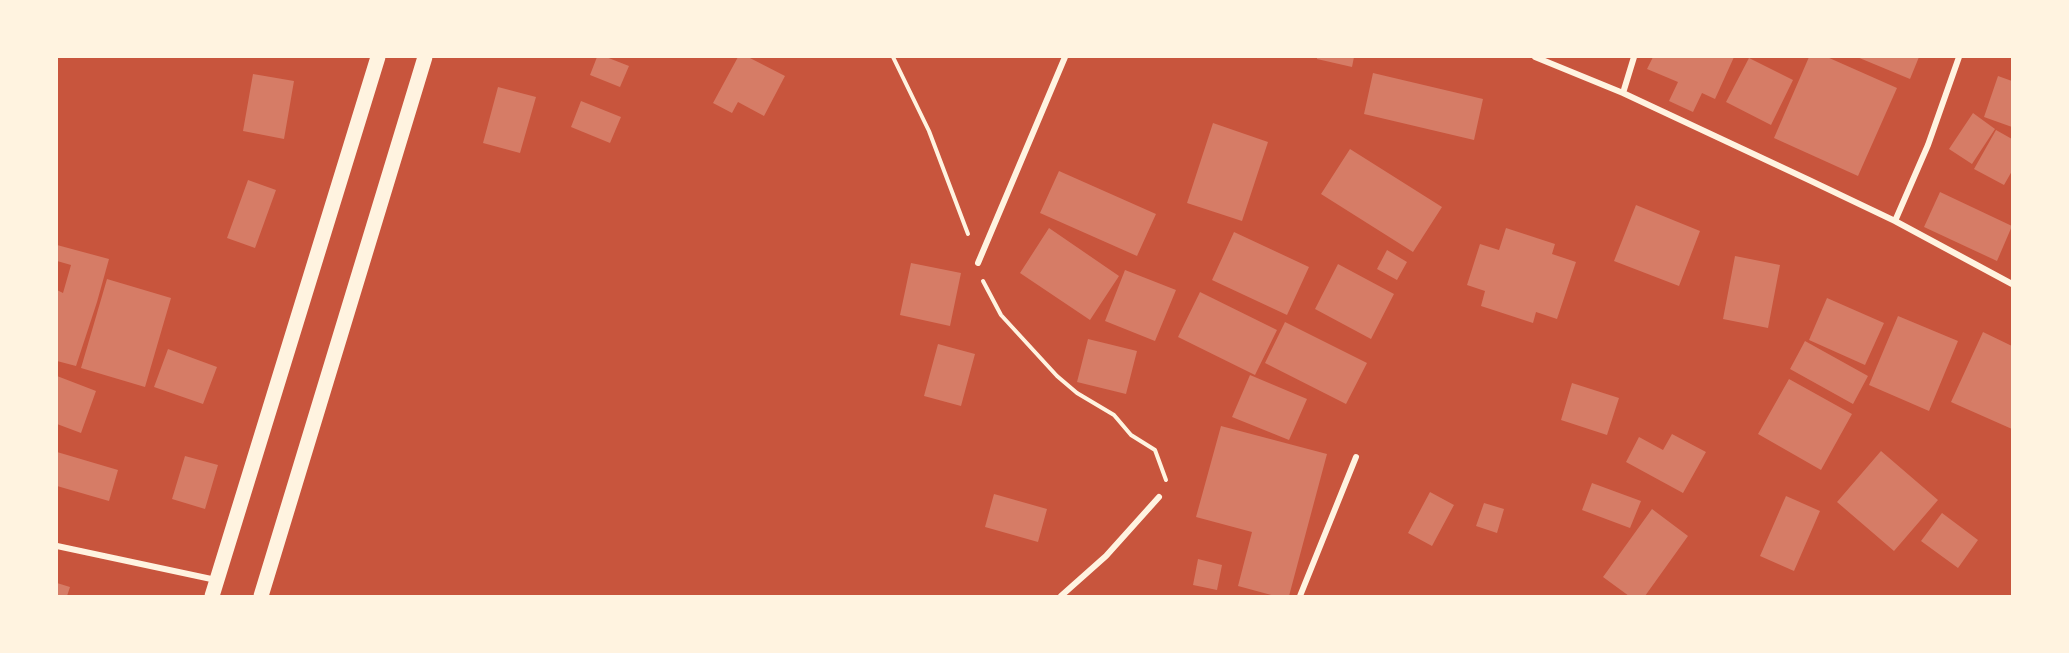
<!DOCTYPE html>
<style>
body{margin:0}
#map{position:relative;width:2069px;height:653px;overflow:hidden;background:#c8553d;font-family:Barlow,sans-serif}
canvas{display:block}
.frame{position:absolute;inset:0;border:58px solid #fff3e0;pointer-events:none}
</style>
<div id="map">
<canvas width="2069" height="653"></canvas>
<div class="frame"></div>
</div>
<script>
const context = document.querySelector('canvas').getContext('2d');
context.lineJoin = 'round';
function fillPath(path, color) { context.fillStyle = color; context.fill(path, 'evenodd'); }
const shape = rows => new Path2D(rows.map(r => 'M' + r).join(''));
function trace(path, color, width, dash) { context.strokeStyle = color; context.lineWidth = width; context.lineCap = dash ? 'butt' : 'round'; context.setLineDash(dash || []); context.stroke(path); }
const building = shape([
 [597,57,606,57,629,66,620,87,590,75],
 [738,57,748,57,785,76,764,116,738,102,732,113,713,103],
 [1317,57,1354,57,1352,67,1317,59],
 [1653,57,1734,57,1715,99,1702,93,1693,112,1669,101,1678,82,1647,69],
 [1809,57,1827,57,1897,88,1858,176,1774,138],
 [1857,57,1919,57,1910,79],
 [1749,58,1793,80,1771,125,1726,102],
 [1373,73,1483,99,1474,140,1364,114],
 [253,74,294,81,284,139,243,131],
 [1998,76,2012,81,2012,127,1984,117],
 [498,87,536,97,520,153,483,143],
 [581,101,621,117,610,143,571,127],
 [1973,113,1995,129,1972,164,1949,149],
 [1213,123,1268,142,1242,221,1187,203],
 [1996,130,2012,139,2012,171,2004,185,1974,169],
 [1350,149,1442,207,1413,252,1321,194],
 [1059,171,1156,214,1137,256,1040,213],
 [248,180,276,190,255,248,227,238],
 [1940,192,2012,226,1997,261,1924,227],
 [1636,205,1700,231,1679,286,1614,261],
 [1049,228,1119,276,1090,320,1020,273],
 [1506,228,1555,244,1552,254,1576,262,1557,319,1536,312,1533,323,1481,306,1485,291,1467,285,1480,244,1499,250],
 [1234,232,1309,267,1287,315,1212,280],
 [57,245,109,259,97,302,76,366,57,361,57,290,63,293,71,265,57,261],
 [1387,250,1407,262,1397,280,1377,269],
 [1735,256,1780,265,1768,328,1723,319],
 [911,263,961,273,950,326,900,315],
 [1338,264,1394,294,1371,339,1315,309],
 [1125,270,1176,290,1155,341,1105,321],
 [107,279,171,298,145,387,81,368],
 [1200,292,1277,330,1255,375,1178,337],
 [1827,298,1884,323,1865,365,1809,340],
 [1898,316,1958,341,1929,411,1869,385],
 [1285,322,1367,363,1346,404,1265,363],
 [1983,332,2012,346,2012,429,1951,402],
 [1088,339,1137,351,1126,394,1077,382],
 [1805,341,1868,376,1853,404,1790,369],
 [938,344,975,354,961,406,924,396],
 [168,349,217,367,203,404,154,387],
 [1250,375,1307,399,1289,440,1232,417],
 [57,376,96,391,81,433,57,424],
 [1789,379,1852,414,1821,470,1758,434],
 [1572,383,1619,398,1607,435,1561,420],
 [1221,426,1327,454,1289,596,1275,596,1238,586,1252,532,1196,517],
 [1672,434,1706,452,1683,493,1626,462,1639,437,1663,450],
 [1881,451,1938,500,1894,551,1837,502],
 [57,452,118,470,109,501,57,486],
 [185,456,218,465,205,509,172,499],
 [1592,483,1641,501,1630,528,1582,510],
 [1430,492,1454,505,1432,546,1408,533],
 [994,494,1047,509,1038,542,985,527],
 [1786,496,1820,511,1794,571,1760,556],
 [1484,503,1504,509,1497,533,1476,526],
 [1652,509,1688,536,1645,596,1629,596,1603,577],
 [1942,513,1978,540,1958,568,1921,541],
 [1198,559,1222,565,1217,590,1193,585],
 [57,583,70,587,67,596,57,596]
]);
const path = shape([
 [893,57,929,131,968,234],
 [983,281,1001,315,1057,376,1077,393,1114,415,1131,435,1155,450,1166,480]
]);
const minor = shape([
 [1535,57,1623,93,1809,180,1895,221,2012,284],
 [1623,93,1634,57],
 [1895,221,1928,145,1959,57],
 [978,263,1065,57],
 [57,546,216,580],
 [1061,596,1106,556,1159,497],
 [1300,596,1356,457]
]);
const primary = shape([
 [212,596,378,57],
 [261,596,425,57]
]);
fillPath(building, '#d67c66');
trace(path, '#fff3e0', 4);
trace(minor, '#fff3e0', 6);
trace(primary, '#fff3e0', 15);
</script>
